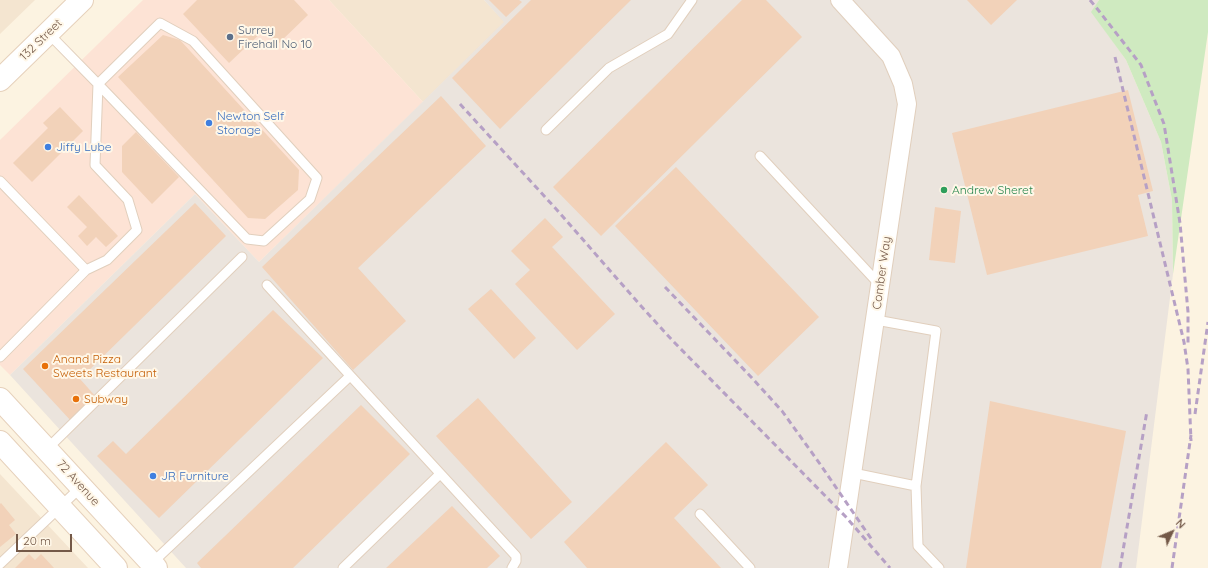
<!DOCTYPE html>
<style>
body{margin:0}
#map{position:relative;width:1208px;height:568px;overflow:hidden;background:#fcf3e1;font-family:Quicksand,sans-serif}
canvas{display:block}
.north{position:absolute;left:1152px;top:512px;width:40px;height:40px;-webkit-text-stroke:3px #fff7e8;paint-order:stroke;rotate:46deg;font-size:11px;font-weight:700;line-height:16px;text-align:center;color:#745948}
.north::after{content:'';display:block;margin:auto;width:14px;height:18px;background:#745948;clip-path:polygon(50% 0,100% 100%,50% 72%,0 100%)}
.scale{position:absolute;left:16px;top:534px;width:56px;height:18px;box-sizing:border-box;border:2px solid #745948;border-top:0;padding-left:5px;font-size:12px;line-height:14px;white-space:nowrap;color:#745948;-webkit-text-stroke:3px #fff7e8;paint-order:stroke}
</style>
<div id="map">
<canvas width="1208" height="568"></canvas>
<div class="north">N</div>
<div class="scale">20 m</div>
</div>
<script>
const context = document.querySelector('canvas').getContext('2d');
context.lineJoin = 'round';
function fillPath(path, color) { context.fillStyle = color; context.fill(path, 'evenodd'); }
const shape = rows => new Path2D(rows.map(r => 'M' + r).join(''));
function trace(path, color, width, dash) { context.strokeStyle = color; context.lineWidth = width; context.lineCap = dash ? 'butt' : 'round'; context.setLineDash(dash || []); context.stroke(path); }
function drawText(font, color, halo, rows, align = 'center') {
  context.font = font + ' Quicksand,sans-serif'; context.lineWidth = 4; context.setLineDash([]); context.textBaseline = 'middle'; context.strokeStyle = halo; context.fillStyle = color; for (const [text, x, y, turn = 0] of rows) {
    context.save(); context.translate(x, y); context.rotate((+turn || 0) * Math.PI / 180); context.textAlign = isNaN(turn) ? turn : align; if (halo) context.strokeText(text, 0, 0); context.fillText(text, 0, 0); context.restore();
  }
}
const residential = shape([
 [0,0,35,0,0,34],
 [329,0,484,0,505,22,423,102],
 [0,474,88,568,0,568]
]);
const commercial = shape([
 [143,0,329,0,423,102,259,262,195,194,10,375,0,365,0,140]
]);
const industrial = shape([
 [484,0,1099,0,1092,12,1126,60,1161,142,1172,200,1173,274,1136,568,186,568,10,375,195,194,259,262,504,22]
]);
const green = shape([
 [1099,0,1208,0,1208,32,1173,274,1172,200,1161,142,1126,60,1091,12]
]);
const building = shape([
 [197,0,294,0,308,15,278,44,264,30,229,63,183,14],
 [489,0,519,0,522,2,506,17],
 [531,0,631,0,500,129,452,78],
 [742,0,766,0,802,37,601,236,553,187],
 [967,0,1017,0,991,25],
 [163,35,180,40,299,170,298,190,265,219,248,218,118,77],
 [1128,90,1153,191,1138,195,1148,236,987,275,952,133],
 [441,96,486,146,358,268,406,321,353,370,262,267],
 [60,107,83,131,32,182,13,163,48,128,43,123],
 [136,132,179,177,152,204,122,172,122,146],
 [676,167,819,317,758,376,615,226],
 [79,195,118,236,106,247,96,237,87,246,78,236,87,227,67,207],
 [195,203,226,236,80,379,97,398,72,422,23,369],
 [935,207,961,211,955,263,929,260],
 [545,218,563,237,552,247,615,314,577,350,515,284,530,270,511,251],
 [491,289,536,338,514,359,468,309],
 [273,310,323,358,159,518,97,456,113,441,126,454],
 [478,398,572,502,531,539,436,436],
 [990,401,1126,431,1101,568,966,568],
 [361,405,410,454,293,568,201,568,197,563],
 [666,442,708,485,674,518,721,568,587,568,564,542],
 [1,503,15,520,9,525,16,534,0,547,0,504],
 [452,506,500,556,487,568,386,568],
 [29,554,35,560,41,554,54,568,15,568]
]);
const lane = shape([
 [546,130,609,68,668,34,692,0],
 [760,156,879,284],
 [0,181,86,270],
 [267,285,516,556,516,561,512,568],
 [876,320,936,331,916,486],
 [0,357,86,270,107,260,137,230,128,200,95,165,98,84,160,23,193,41,317,178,310,199,264,241,247,239,98,84,48,33],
 [47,449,242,257],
 [853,473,916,486,918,546,939,568],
 [700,514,750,568],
 [0,564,81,487],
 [151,564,350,376],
 [343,568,440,474]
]);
const street = shape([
 [838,568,907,104,903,84,891,56,840,0]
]);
const secondary = shape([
 [0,80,82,0],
 [0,399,156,568],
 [0,442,116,568]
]);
const rail = shape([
 [1090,0,1099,11,1141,65,1164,124,1180,223,1188,312,1188,345],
 [1115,57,1184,342,1188,369,1191,441],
 [460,104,557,210,641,306,672,340,846,517,890,568],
 [665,287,752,378,782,411,820,464,872,540],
 [1195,414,1208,322],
 [1120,568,1147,411],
 [1172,568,1191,435]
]);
const markers = [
 [230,37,4,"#5c6f8a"],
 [209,123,4,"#3f7fe0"],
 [48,147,4,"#3f7fe0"],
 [944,190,4,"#2e9e5b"],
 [45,366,4,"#e8710a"],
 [76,399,4,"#e8710a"],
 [153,476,4,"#3f7fe0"]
];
const serviceNames = [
 ["Surrey",238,30],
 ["Firehall No 10",238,44]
];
const streetNames = [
 ["132 Street",41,40,-44],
 ["Comber Way",882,273,-82],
 ["72 Avenue",78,483,48]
];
const shopNames = [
 ["Newton Self",217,116],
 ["Storage",217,130],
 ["Jiffy Lube",56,147],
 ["JR Furniture",161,476]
];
const leisureNames = [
 ["Andrew Sheret",952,190]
];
const foodNames = [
 ["Anand Pizza",53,359],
 ["Sweets Restaurant",53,373],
 ["Subway",84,399]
];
fillPath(residential, '#f4e5d0');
fillPath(commercial, '#fde3d5');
fillPath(industrial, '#ebe4dd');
fillPath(green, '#cfeac0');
fillPath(building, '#f2d2b9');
trace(lane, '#e1cfbd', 11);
trace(street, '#e1cfbd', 20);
trace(secondary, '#e6d1bb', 24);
trace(lane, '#fff', 9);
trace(street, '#fff', 18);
trace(secondary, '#fff', 22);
trace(rail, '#b6a0c5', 3, [6, 4]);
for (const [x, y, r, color] of markers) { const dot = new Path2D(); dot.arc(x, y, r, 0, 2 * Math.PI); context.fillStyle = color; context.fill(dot); trace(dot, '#fff7e8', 1.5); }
drawText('12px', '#4e5e75', '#fff7e8', serviceNames, 'left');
drawText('12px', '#745948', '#fff7e8', streetNames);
drawText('12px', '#366cbe', '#fff7e8', shopNames, 'left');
drawText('12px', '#27864d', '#fff7e8', leisureNames, 'left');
drawText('12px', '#c56008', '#fff7e8', foodNames, 'left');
</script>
